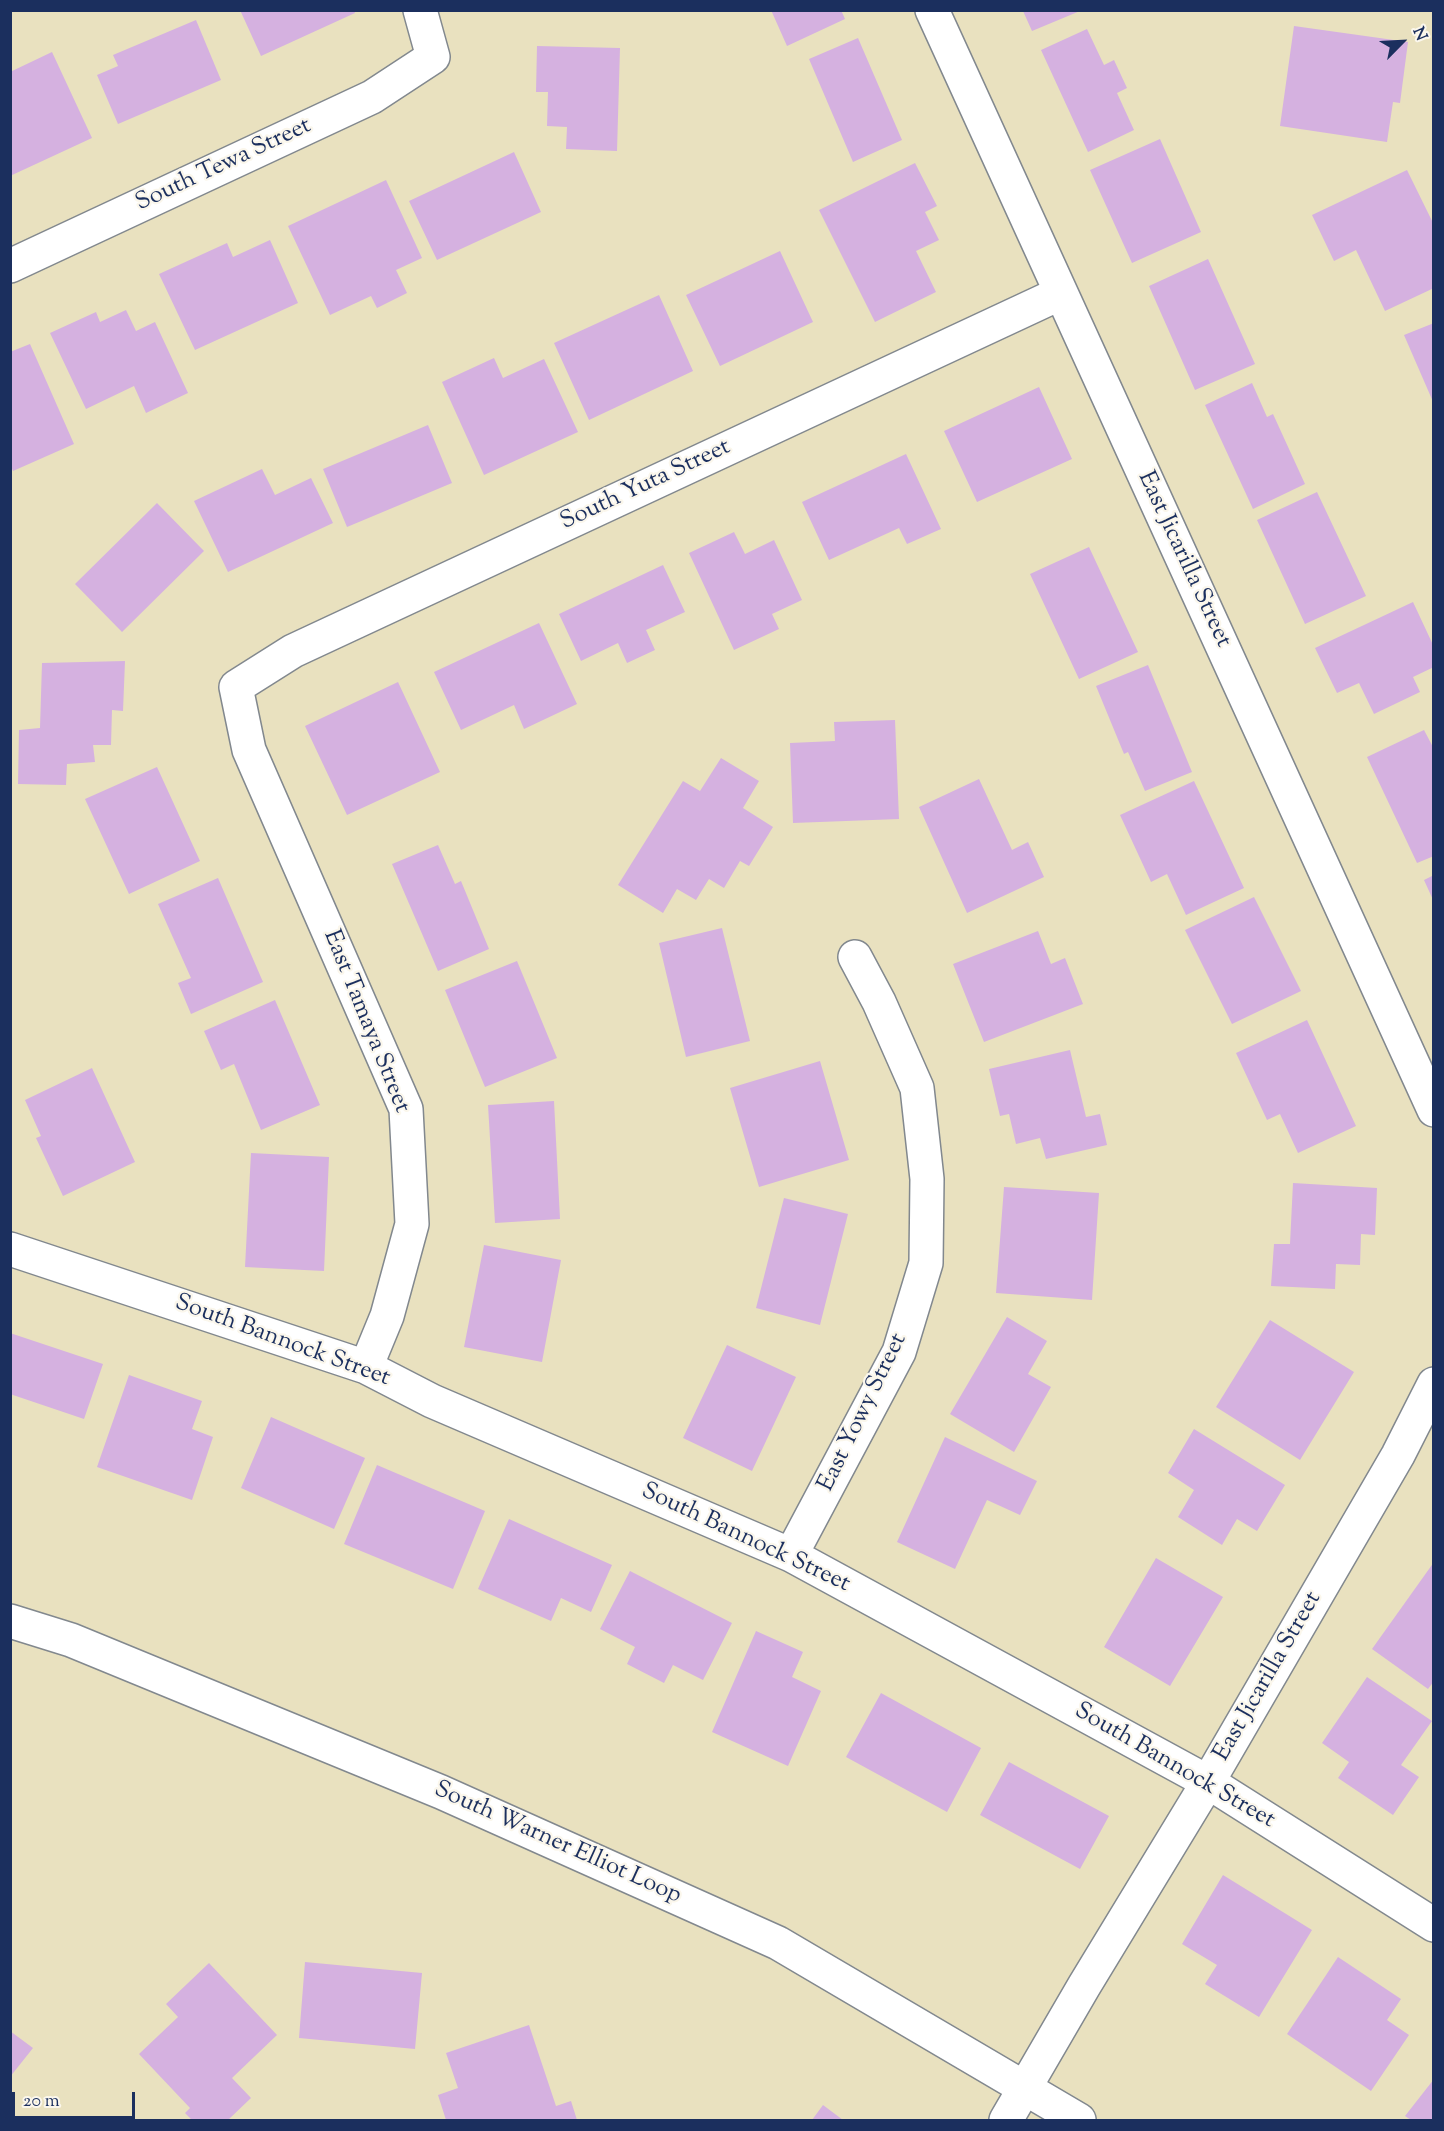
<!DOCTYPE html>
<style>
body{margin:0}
#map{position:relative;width:1444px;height:2131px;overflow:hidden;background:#e9e1bf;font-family:"Sorts Mill Goudy",serif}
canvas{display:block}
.frame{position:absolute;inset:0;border:12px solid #1b2f5e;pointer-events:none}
.north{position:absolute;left:1372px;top:12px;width:60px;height:60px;-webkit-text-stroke:4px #fbf7ec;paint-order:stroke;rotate:66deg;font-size:16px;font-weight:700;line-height:24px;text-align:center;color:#1b2f5e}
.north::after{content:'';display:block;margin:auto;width:21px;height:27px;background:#1b2f5e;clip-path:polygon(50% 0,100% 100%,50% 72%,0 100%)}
.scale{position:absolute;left:12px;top:2092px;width:123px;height:27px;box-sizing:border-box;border:3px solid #1b2f5e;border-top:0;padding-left:8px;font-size:18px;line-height:21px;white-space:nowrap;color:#1b2f5e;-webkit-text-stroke:4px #fbf7ec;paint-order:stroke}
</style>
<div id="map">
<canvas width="1444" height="2131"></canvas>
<div class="frame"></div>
<div class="north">N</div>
<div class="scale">20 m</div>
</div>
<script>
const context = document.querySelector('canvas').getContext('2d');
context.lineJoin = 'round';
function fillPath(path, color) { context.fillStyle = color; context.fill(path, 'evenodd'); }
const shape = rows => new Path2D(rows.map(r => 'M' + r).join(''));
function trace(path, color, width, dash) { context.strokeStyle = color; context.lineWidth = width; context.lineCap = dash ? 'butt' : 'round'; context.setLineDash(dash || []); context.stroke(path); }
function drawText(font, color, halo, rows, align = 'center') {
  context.font = font + ' "Sorts Mill Goudy",serif'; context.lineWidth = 4.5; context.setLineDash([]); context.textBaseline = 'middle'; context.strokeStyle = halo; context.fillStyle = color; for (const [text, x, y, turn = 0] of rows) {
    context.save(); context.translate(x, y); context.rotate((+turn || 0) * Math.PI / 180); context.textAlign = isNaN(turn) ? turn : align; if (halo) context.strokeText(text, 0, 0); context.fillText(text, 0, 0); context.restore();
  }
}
const building = shape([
 [240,10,354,10,355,13,261,56],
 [771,10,841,10,845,19,787,46],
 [1023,11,1080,11,1032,31],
 [196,20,221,80,118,124,97,75,118,66,113,55],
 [1294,26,1408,42,1400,103,1393,102,1387,142,1280,126],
 [1087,29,1104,65,1114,60,1127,88,1117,93,1134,130,1088,152,1041,50],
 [858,38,902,140,853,162,809,59],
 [537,46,620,48,617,151,566,149,567,127,547,126,548,92,536,92],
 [52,52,92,138,10,176,10,72],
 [1160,139,1201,232,1132,263,1090,170],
 [514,152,541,212,437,260,409,201],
 [915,163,937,206,925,212,939,240,916,251,936,292,875,322,819,210],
 [1407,170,1434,225,1434,288,1385,311,1356,250,1334,261,1312,215],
 [386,180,422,258,396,270,407,293,377,308,371,296,330,315,288,226],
 [270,240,298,303,195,350,159,274,227,243,233,257],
 [780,251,813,322,720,366,686,295],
 [1208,259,1255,364,1195,390,1149,286],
 [659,295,693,371,589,420,554,343],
 [126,310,136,331,155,322,188,393,146,413,134,386,86,409,50,333,96,312,100,322],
 [1434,323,1434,404,1404,335],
 [30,344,74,444,13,471,10,464,10,352],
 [494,358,503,378,544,359,578,432,484,475,442,382],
 [1252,383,1267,417,1273,414,1305,484,1253,509,1205,405],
 [1039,387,1072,459,977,502,944,431],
 [428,425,452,483,347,527,323,469],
 [906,454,941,529,907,544,899,528,829,560,802,502],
 [262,469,275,495,311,478,333,523,228,572,194,501],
 [1317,492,1366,596,1305,624,1257,520],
 [157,503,204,551,122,632,75,584],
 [734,532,745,554,774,540,802,600,772,614,779,629,734,650,689,553],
 [1089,547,1138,652,1079,679,1030,574],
 [663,565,685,612,646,630,655,650,627,663,618,643,581,661,559,614],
 [1413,602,1434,647,1434,667,1413,677,1420,692,1374,714,1359,683,1337,693,1315,648],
 [539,623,577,704,524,729,514,705,461,730,434,672],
 [125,661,123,711,112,710,111,745,93,745,95,762,67,764,66,785,18,784,19,730,40,728,42,663],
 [1148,665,1192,772,1145,791,1128,752,1124,754,1096,686],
 [398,682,440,772,347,815,305,726],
 [895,720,899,819,793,823,790,743,835,741,834,722],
 [1424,730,1434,749,1434,856,1417,863,1367,757],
 [721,758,759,781,743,808,773,827,749,866,740,861,724,888,709,879,696,900,677,889,663,913,618,885,683,781,700,791],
 [157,767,200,861,129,894,85,799],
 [979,779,1012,850,1028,842,1044,877,967,913,919,807],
 [1194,781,1244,888,1186,915,1167,874,1151,882,1120,815],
 [438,845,455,884,461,881,489,949,438,971,392,864],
 [1434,875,1434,902,1424,880],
 [218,878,263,982,191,1014,178,983,191,978,158,904],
 [1254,897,1301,991,1232,1024,1185,930],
 [722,928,750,1041,686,1057,659,943],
 [1038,931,1051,964,1065,958,1083,1004,984,1042,953,964],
 [517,961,557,1058,485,1087,445,990],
 [275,1000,320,1105,261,1130,234,1064,221,1070,204,1031],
 [1307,1020,1356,1126,1298,1153,1280,1114,1267,1120,1236,1053],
 [1070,1050,1086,1117,1100,1114,1107,1145,1046,1159,1040,1138,1016,1144,1009,1114,1000,1116,989,1069],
 [820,1061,849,1160,759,1187,730,1088],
 [92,1068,135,1162,63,1196,36,1138,41,1136,25,1100],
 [554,1101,560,1219,495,1223,488,1105],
 [251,1153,329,1157,324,1271,245,1267],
 [1293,1183,1377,1188,1375,1235,1361,1234,1360,1265,1336,1264,1335,1289,1271,1286,1274,1244,1290,1244],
 [1004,1187,1099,1193,1092,1300,996,1293],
 [784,1198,848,1214,820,1325,756,1308],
 [484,1245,561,1260,542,1362,464,1347],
 [1007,1317,1047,1341,1028,1374,1051,1387,1014,1452,950,1414],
 [1270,1320,1354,1372,1300,1460,1216,1407],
 [10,1333,103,1364,84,1419,10,1394],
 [727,1345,796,1377,752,1471,683,1438],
 [129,1375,202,1401,192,1429,213,1437,192,1500,97,1467],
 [271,1417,365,1458,334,1529,241,1488],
 [1194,1429,1285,1485,1257,1531,1237,1519,1222,1545,1178,1517,1194,1490,1168,1473],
 [945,1437,1037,1481,1020,1515,987,1500,955,1569,897,1542],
 [377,1465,485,1511,453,1589,344,1544],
 [509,1519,612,1565,591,1612,561,1598,551,1621,478,1589],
 [1156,1558,1223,1597,1170,1686,1104,1647],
 [1434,1562,1434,1681,1428,1689,1372,1649],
 [630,1571,732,1623,703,1680,673,1665,664,1683,627,1664,635,1647,600,1629],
 [756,1631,803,1652,792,1677,821,1691,788,1766,712,1732],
 [1367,1677,1432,1721,1401,1765,1419,1777,1393,1815,1338,1778,1349,1762,1322,1743],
 [881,1693,981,1748,947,1812,846,1757],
 [1009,1762,1109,1816,1080,1869,980,1815],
 [1223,1875,1312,1930,1259,2017,1205,1984,1217,1965,1182,1944],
 [1338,1957,1401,1999,1387,2020,1409,2035,1371,2091,1287,2034],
 [305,1962,422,1973,415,2049,299,2038],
 [209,1963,277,2035,232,2078,251,2098,228,2120,192,2120,185,2113,190,2108,139,2054,178,2017,166,2004],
 [529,2025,556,2106,571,2101,577,2120,446,2120,438,2095,458,2088,446,2053],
 [10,2031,33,2048,10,2077],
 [1434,2079,1434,2120,1411,2120,1405,2116],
 [823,2105,843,2120,812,2120]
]);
const minor = shape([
 [932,10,1434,1110],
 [10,266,372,97,433,57,420,10],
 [10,1249,366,1367,432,1401,791,1555,1208,1782,1434,1925],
 [366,1367,387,1316,412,1224,406,1109,249,750,236,687,293,651,1061,293],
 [791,1555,899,1352,926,1263,927,1179,917,1088,879,1002,855,957],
 [1006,2120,1084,1986,1208,1782,1398,1455,1434,1384]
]);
const secondary = shape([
 [10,1621,71,1640,441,1792,778,1943,1079,2120]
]);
const streetNames = [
 ["South Tewa Street",224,166,-25],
 ["South Yuta Street",646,486,-25],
 ["East Jicarilla Street",1183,560,65],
 ["East Tamaya Street",365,1022,68],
 ["South Bannock Street",282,1342,20],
 ["East Yowy Street",864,1413,-64],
 ["South Bannock Street",745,1539,25],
 ["East Jicarilla Street",1269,1677,-60],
 ["South Bannock Street",1174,1767,30],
 ["South Warner Elliot Loop",557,1844,24]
];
fillPath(building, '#d5b1e0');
trace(minor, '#82888e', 36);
trace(secondary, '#82888e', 36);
trace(minor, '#fff', 33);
trace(secondary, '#fff', 33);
drawText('24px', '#1b2f5e', '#fbf7ec', streetNames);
</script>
